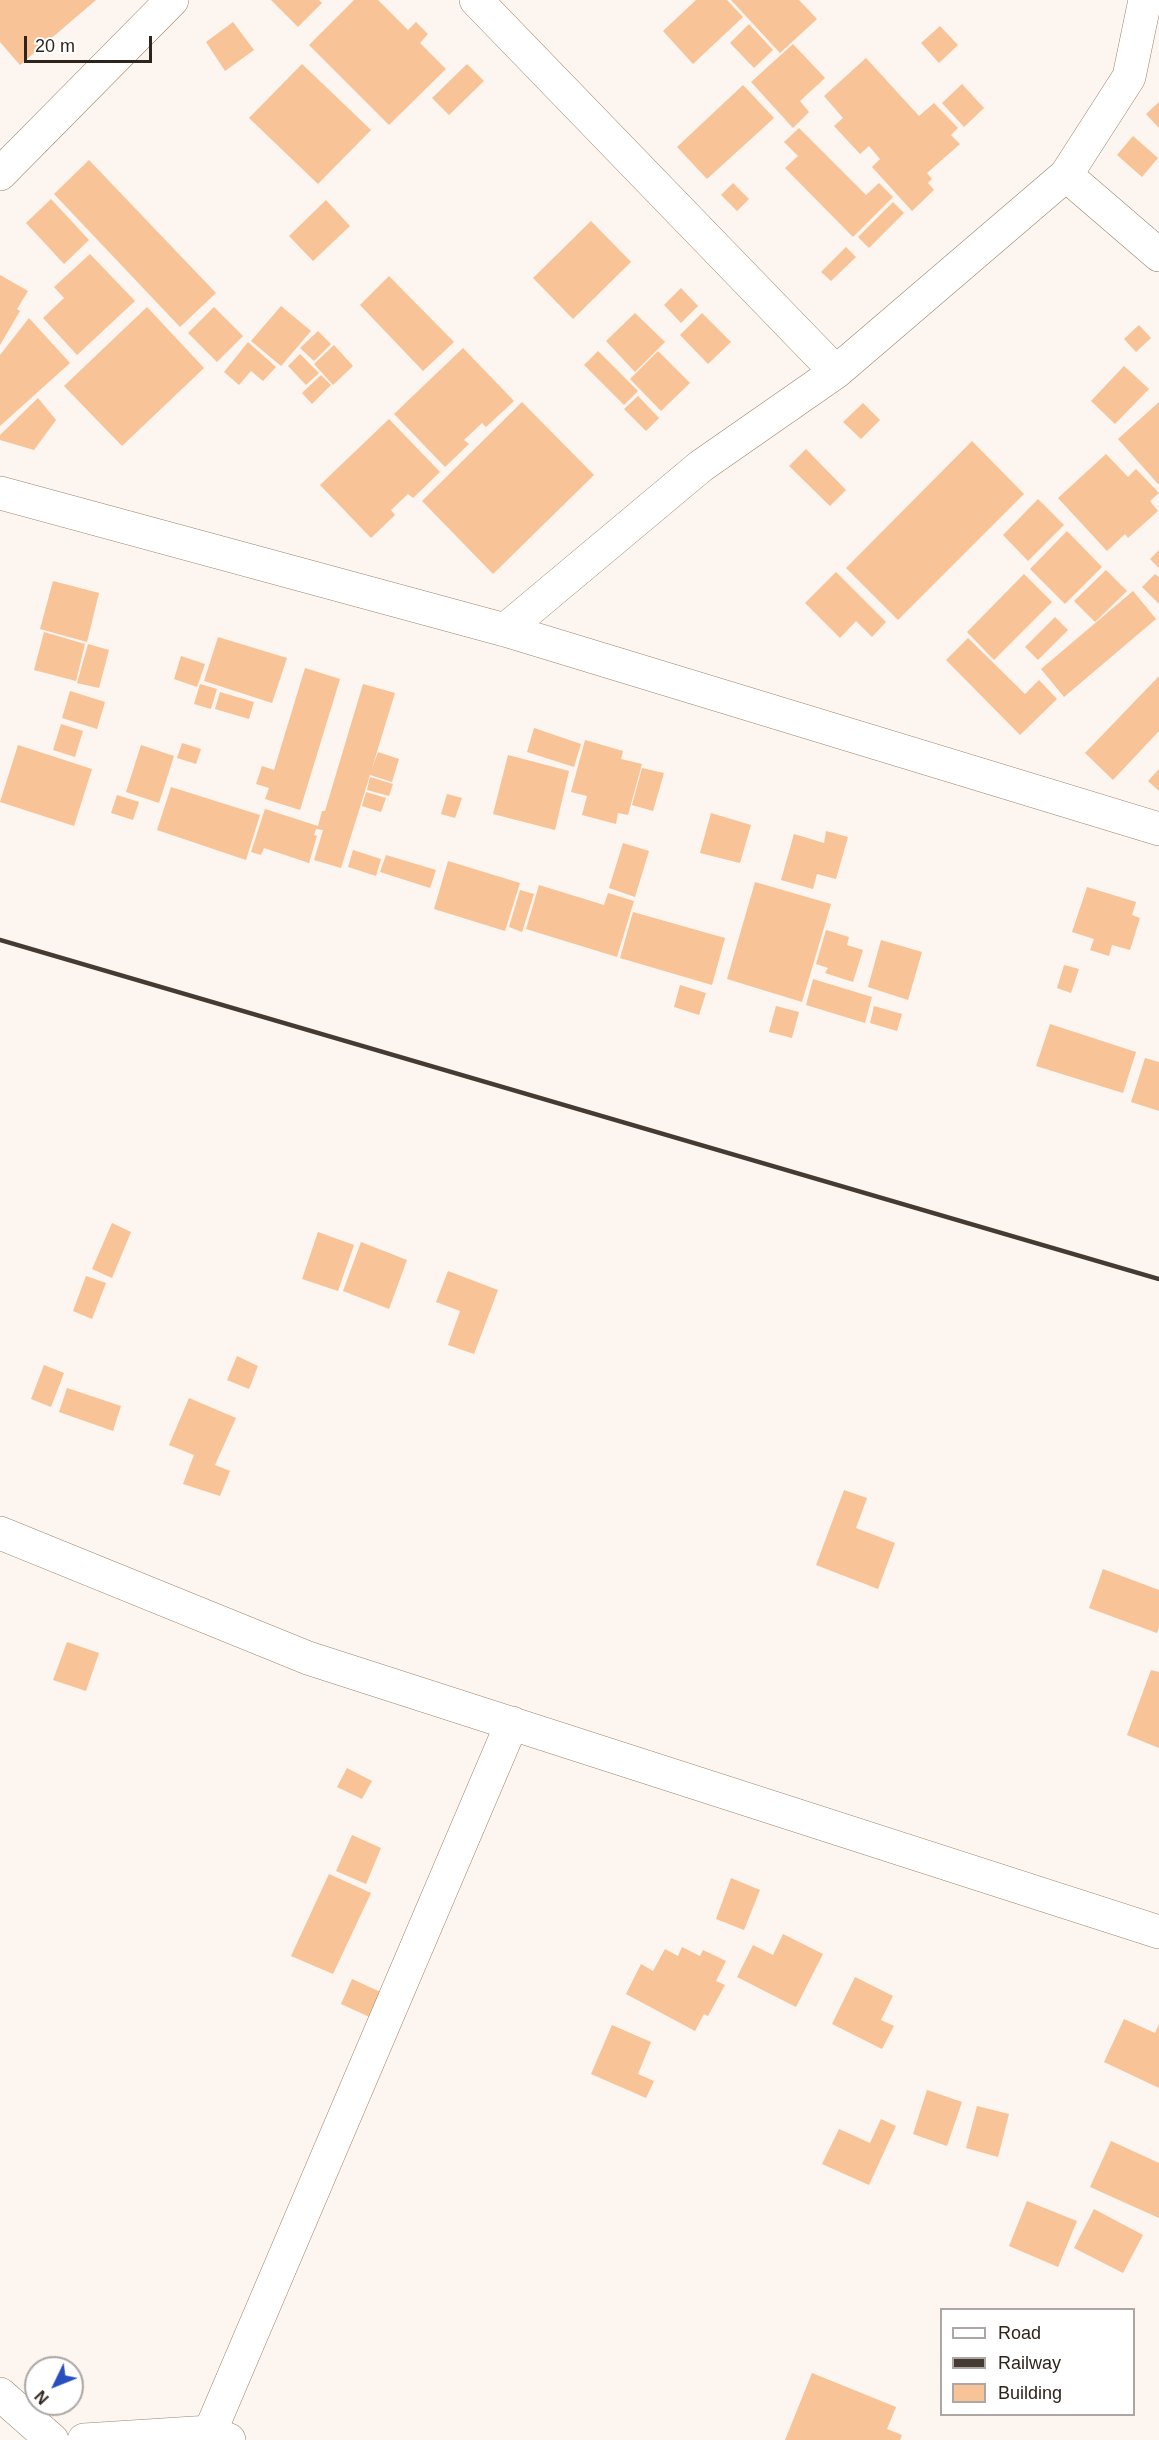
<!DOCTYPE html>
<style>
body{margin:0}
#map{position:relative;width:1159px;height:2440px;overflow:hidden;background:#fcf5f0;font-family:Helvetica,sans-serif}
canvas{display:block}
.legend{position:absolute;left:940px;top:2308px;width:195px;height:108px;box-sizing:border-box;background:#fff;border:2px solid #aca7a4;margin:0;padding:8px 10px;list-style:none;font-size:18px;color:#2f241b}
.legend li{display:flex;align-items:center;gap:12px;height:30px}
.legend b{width:30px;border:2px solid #aca7a4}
.north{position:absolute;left:24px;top:2356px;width:60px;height:60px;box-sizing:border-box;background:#fff;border:2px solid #aca7a4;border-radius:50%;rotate:227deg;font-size:16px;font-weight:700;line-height:24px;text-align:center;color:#2f241b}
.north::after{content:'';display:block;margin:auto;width:21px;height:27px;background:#284fbe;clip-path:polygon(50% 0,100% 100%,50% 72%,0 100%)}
.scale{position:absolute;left:24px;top:36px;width:128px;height:27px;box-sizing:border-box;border:3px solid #2f241b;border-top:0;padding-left:8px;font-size:18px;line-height:21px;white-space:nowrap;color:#2f241b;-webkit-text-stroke:4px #fff;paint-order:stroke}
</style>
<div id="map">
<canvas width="1159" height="2440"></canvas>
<ul class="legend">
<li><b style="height:8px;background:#fff"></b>Road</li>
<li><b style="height:8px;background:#453b32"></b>Railway</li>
<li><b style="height:16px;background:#f8c396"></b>Building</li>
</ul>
<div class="north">N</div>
<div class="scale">20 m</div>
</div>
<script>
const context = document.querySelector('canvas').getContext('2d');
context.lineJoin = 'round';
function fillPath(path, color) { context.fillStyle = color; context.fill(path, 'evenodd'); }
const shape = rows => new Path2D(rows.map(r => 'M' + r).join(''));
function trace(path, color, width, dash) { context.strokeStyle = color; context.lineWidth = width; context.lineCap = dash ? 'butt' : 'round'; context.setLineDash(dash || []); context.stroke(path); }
const building = shape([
 [0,0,96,0,20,65,0,42],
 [271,0,319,0,322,3,298,27],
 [354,0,378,0,408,30,416,22,428,34,420,43,446,69,389,125,309,45],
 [696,0,727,0,743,17,693,64,663,31],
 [731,0,799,0,817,19,780,53],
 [233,22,254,50,225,71,206,42],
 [749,24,773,50,754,68,730,43],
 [940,26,958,45,939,63,921,43],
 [793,44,825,78,800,101,809,112,793,128,751,82],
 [866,58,919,116,934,103,958,128,951,135,960,144,927,173,932,179,928,183,934,190,912,211,872,167,880,159,869,146,860,154,834,126,843,118,824,96],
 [302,64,371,130,318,184,249,118],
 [467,64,484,81,449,115,432,98],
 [962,84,984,108,964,127,942,103],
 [743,85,774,118,707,179,677,147],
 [1159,102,1159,128,1146,114],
 [799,128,866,195,879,183,893,197,853,237,785,168,798,156,784,142],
 [1133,136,1158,158,1142,177,1117,155],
 [89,160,216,293,180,327,54,194],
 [733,183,749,199,737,211,721,195],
 [51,199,89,240,64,264,26,223],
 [326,200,350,226,313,261,289,236],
 [893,202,904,213,869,248,858,237],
 [591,221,631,262,573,319,533,278],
 [846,247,856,257,831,281,821,272],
 [90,254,135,301,77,355,43,318,64,298,54,287],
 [0,275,28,291,17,309,20,311,0,345],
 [389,276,454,342,423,371,360,305],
 [681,288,698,306,681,323,664,305],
 [281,306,311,331,281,366,251,341],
 [147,307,204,368,122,446,64,386],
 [214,307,243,336,217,362,188,333],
 [635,313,665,342,635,372,606,341],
 [702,313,731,342,708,364,680,335],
 [29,318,70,363,0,426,0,355],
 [1139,325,1151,338,1136,352,1124,339],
 [318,331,331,344,314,361,300,348],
 [248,342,276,367,263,381,251,371,239,385,224,372],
 [334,345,353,366,333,385,314,364],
 [463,348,514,401,486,427,482,423,464,440,469,444,445,467,394,414],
 [598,351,638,391,624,405,584,365],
 [658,351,690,383,661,411,630,379],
 [300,354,319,373,306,385,288,366],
 [1124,366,1149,389,1115,424,1091,401],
 [321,375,331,385,312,404,302,393],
 [638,396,659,418,646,431,624,409],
 [38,398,56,420,34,450,0,440,0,435],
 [522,402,594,475,493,574,422,501],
 [1159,402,1159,485,1118,439],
 [863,403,880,420,861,439,843,422],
 [389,419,440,472,413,498,408,494,391,510,395,515,371,538,320,485],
 [972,441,1024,494,898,620,846,568],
 [806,449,846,490,830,506,789,466],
 [1106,454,1128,477,1136,469,1159,493,1150,501,1158,511,1128,538,1125,534,1107,551,1058,498],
 [1038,499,1064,525,1028,561,1003,535],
 [1067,531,1102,567,1065,604,1030,569],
 [1159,550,1159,568,1150,559],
 [1106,570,1127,591,1095,622,1074,601],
 [836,572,886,622,872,637,856,621,840,638,805,603],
 [1024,574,1052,602,994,660,967,632],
 [1155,574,1159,577,1159,604,1142,587],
 [53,581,99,593,87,642,40,629],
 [1133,591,1156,619,1064,697,1041,669],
 [1055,617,1068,630,1038,660,1025,647],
 [44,632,85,644,76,681,34,670],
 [218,637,287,658,272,703,204,681],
 [968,638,1025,694,1039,680,1057,699,1020,735,946,660],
 [88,644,109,650,99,688,77,683],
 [181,656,205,664,197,687,174,679],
 [305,668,340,679,300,810,265,799,269,788,256,784,262,766,274,770],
 [1159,676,1159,731,1113,780,1085,753],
 [200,684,217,689,211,709,194,704],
 [363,684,395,693,372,768,378,752,399,759,392,782,370,775,341,868,314,860,323,830,316,829,314,835,317,836,309,863,264,848,261,855,251,852,265,809,318,826,322,811,325,811],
 [70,691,105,702,97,729,62,718],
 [220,692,254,702,249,719,215,709],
 [61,724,83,731,75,757,53,750],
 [534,728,581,744,574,767,527,752],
 [585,740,623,751,621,759,642,764,628,815,618,813,616,824,582,815,587,796,571,792],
 [182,743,201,749,196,764,177,758],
 [18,745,92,769,74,826,0,802],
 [141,745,174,756,159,803,126,792],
 [508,755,569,771,555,830,493,814],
 [642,768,664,773,653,811,632,805],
 [1159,769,1159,791,1148,781],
 [370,777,393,784,389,796,367,790],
 [171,787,260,815,246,860,157,830],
 [366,792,386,798,381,812,362,806],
 [447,794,462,798,455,818,441,814],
 [117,795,139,802,133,820,111,813],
 [711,813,751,825,740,863,700,853],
 [826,831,848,837,836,879,817,874,813,889,781,880,794,834,824,843],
 [623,843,649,851,635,897,609,888],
 [353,850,381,859,376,876,348,867],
 [386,855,436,870,430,888,380,872],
 [448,861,520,883,505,931,434,909],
 [755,882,831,904,802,1002,727,979],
 [539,885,604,905,608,893,634,901,617,957,526,929],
 [1087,887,1136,902,1132,915,1140,918,1130,950,1112,945,1109,956,1090,950,1094,939,1072,932],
 [520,890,534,894,522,932,509,927],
 [633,912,725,938,712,985,620,958],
 [826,930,849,937,847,945,863,950,853,982,825,973,828,968,816,964],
 [881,940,922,952,908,1000,868,987],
 [1064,965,1079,969,1071,993,1057,988],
 [813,979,872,997,865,1023,806,1005],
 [680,985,706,993,699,1015,674,1007],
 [776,1006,799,1012,792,1038,769,1032],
 [874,1006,902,1014,897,1031,870,1023],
 [1050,1024,1136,1052,1123,1093,1036,1066],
 [1145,1058,1159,1062,1159,1111,1131,1102],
 [112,1223,131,1232,112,1278,92,1269],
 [318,1232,354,1245,338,1291,302,1279],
 [361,1242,407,1260,389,1309,343,1291],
 [448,1271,498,1290,474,1354,448,1345,460,1311,436,1302],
 [86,1276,106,1283,92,1319,73,1311],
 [237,1356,258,1366,249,1389,227,1380],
 [44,1365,64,1373,51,1407,31,1399],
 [67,1388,121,1406,113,1431,59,1412],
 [189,1398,236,1418,215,1465,230,1471,220,1496,183,1484,194,1455,169,1445],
 [844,1490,867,1498,856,1528,895,1543,878,1589,816,1565],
 [1103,1569,1159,1590,1159,1627,1157,1633,1089,1608],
 [67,1642,99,1653,86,1691,53,1680],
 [1151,1670,1159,1672,1159,1748,1127,1735],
 [347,1768,372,1781,362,1799,337,1787],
 [352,1835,381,1848,366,1884,336,1871],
 [329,1874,371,1893,333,1974,291,1956],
 [731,1878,760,1890,744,1930,716,1919],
 [783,1934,823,1954,796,2007,737,1977,753,1945,773,1955],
 [682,1947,700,1956,703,1950,726,1961,716,1981,725,1985,708,2016,704,2014,695,2031,626,1994,641,1964,653,1971,665,1949,678,1956],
 [855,1977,893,1996,881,2020,894,2026,882,2049,832,2024],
 [352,1979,385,1994,374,2019,341,2004],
 [1124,2019,1155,2033,1159,2024,1159,2088,1104,2062],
 [612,2025,651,2042,638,2074,654,2081,646,2098,591,2074],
 [927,2090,962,2102,947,2146,913,2134],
 [977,2106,1009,2114,998,2157,966,2148],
 [881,2119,896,2126,869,2185,822,2164,839,2129,870,2143],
 [1111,2141,1159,2163,1159,2218,1090,2187],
 [1027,2201,1077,2221,1058,2267,1009,2246],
 [1094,2209,1143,2235,1123,2273,1074,2248],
 [812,2373,896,2407,887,2429,902,2435,900,2440,785,2440]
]);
const minor = shape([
 [476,0,836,372],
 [0,174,172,0],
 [1066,175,1159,255],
 [0,493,505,630,1159,829],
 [505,630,701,466,836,372,1066,175,1129,77,1145,0],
 [0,1533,308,1658,1159,1932],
 [0,2394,52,2440],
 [210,2432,512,1723],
 [84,2440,210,2432,229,2440]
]);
const rail = shape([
 [0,940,1159,1279]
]);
fillPath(building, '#f8c396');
trace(minor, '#9e836c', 34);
trace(minor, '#fff', 33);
trace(rail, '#453b32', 4.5);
</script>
